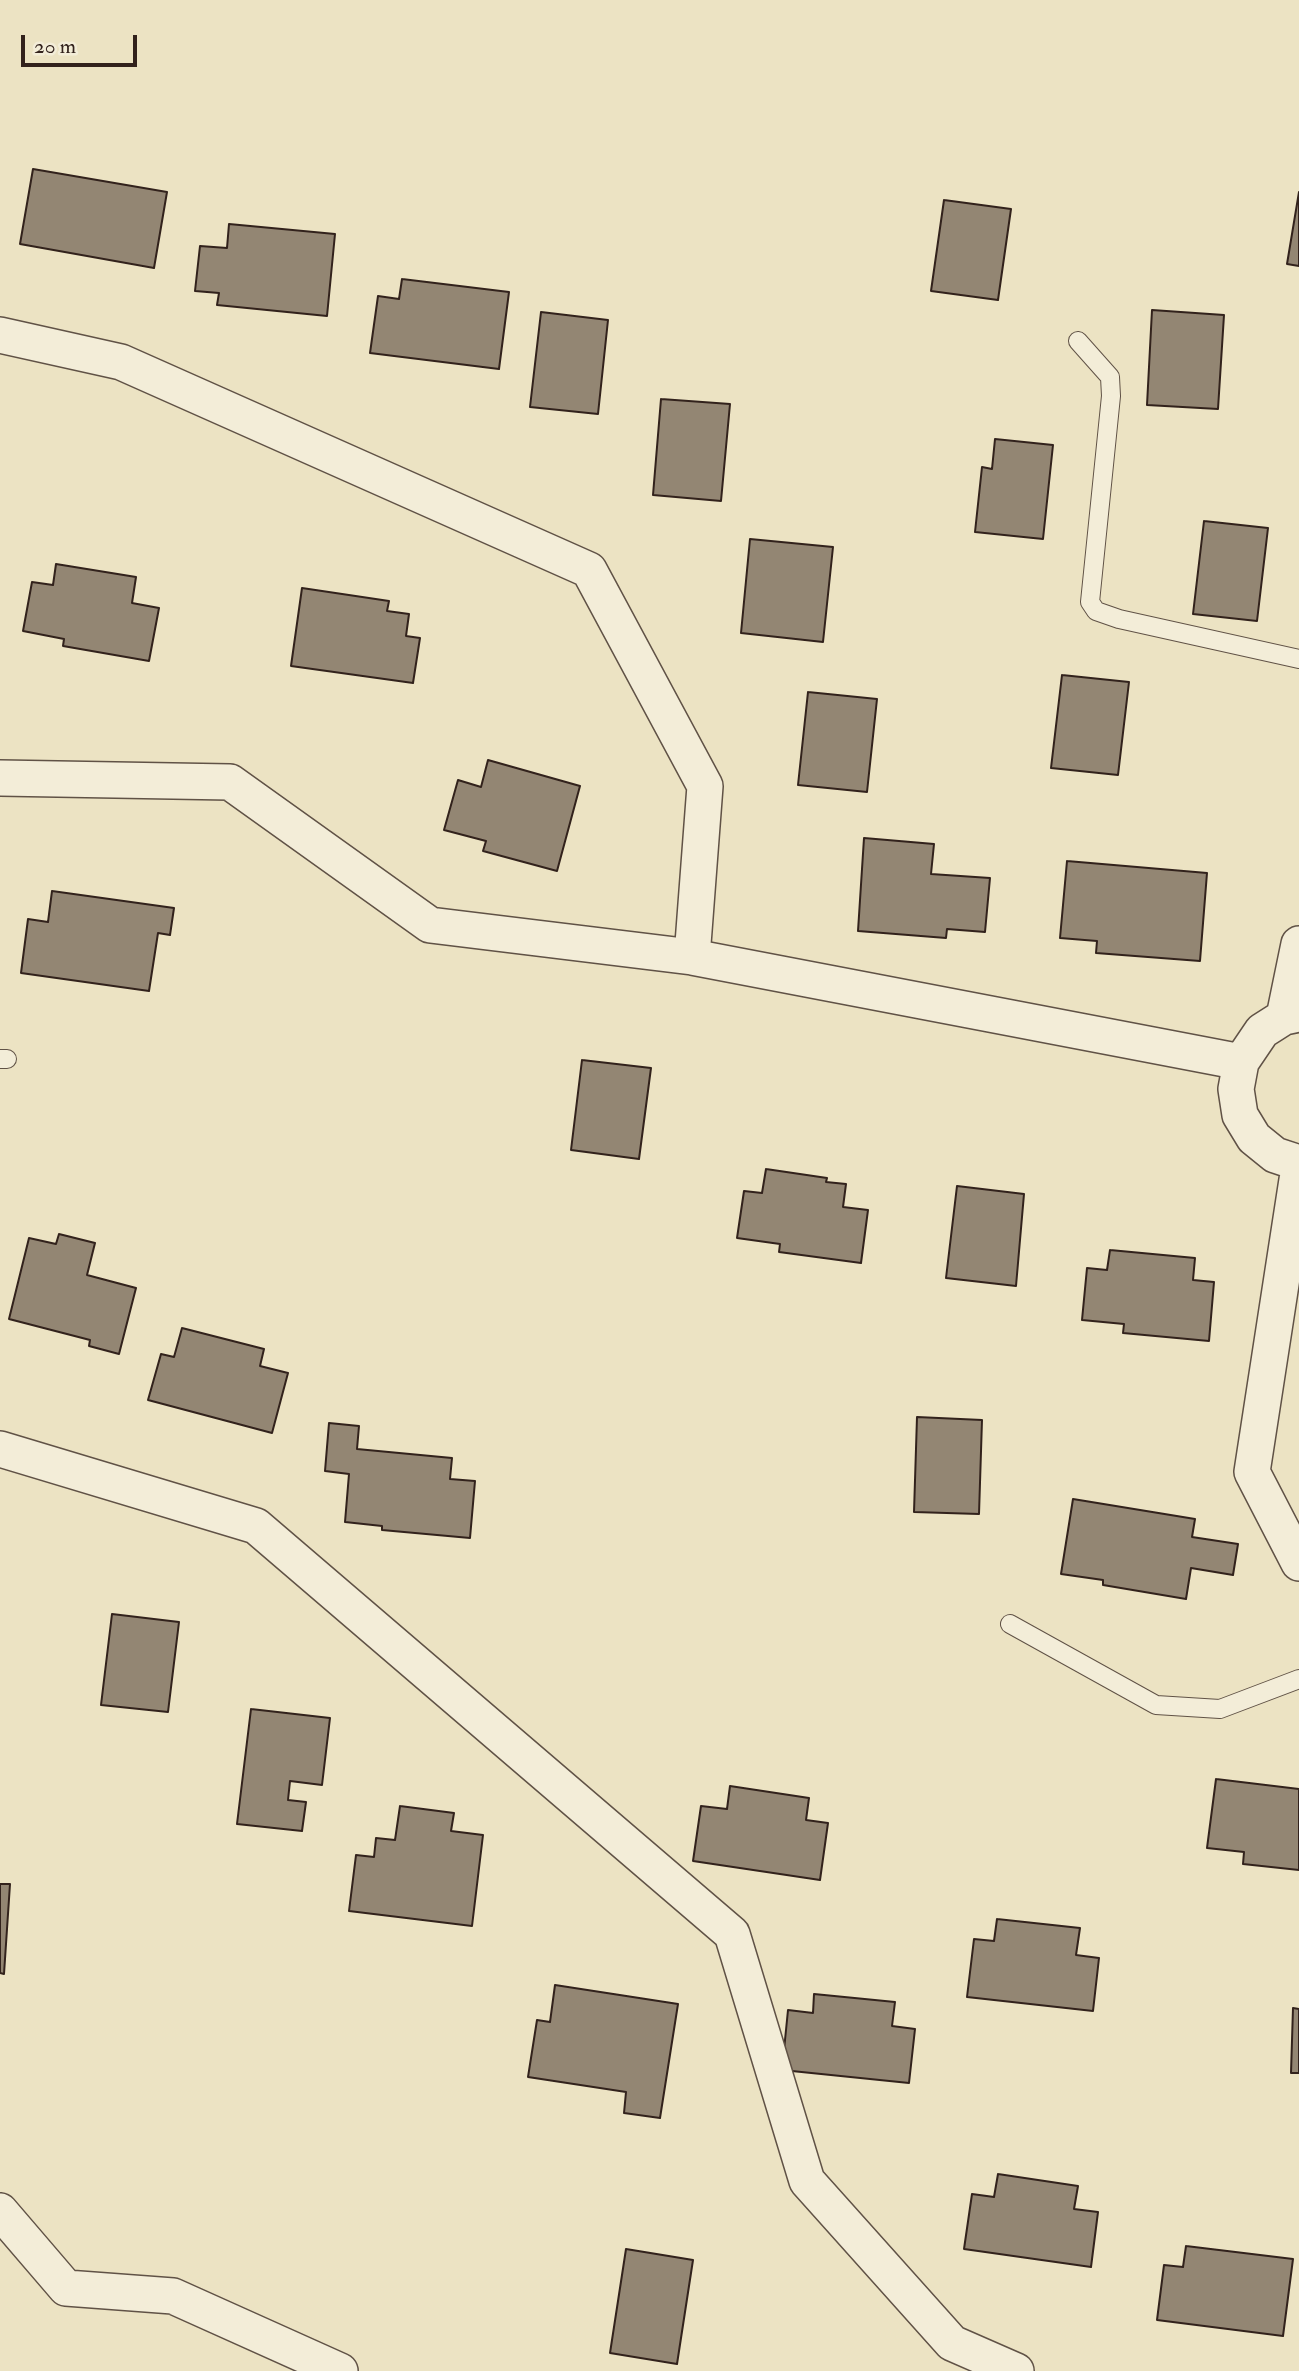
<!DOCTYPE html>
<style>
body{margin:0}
#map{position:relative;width:1299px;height:2371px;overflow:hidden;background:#ece3c3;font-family:"IM FELL Double Pica",serif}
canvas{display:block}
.scale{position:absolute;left:21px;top:35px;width:116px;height:32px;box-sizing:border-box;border:4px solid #32221c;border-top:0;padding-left:9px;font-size:21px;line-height:24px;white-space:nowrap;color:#32221c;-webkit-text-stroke:5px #f3edd8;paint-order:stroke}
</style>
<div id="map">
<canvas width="1299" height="2371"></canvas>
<div class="scale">20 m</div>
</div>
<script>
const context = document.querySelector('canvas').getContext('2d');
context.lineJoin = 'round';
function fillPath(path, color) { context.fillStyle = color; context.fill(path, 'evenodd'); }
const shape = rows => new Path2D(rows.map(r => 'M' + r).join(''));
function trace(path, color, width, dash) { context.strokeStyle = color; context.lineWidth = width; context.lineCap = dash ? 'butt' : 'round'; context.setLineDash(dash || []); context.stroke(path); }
const building = shape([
 [33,169,167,192,154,268,20,244,33,169],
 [1299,192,1299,266,1287,264,1299,192],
 [944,200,1011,209,998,300,931,291,944,200],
 [229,224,335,234,327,316,217,305,219,293,195,291,200,246,227,248,229,224],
 [402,279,509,292,499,369,370,353,378,296,399,299,402,279],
 [1152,310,1224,315,1218,409,1147,405,1152,310],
 [541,312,608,320,598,414,530,407,541,312],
 [661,399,730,404,721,501,653,495,661,399],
 [995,439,1053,445,1043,539,975,532,982,467,992,469,995,439],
 [1204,521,1268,528,1257,621,1193,614,1204,521],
 [750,539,833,547,823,642,741,633,750,539],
 [56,564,136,577,132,603,159,608,149,661,63,646,64,639,23,631,32,582,53,585,56,564],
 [302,588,389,601,387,611,409,614,406,636,420,638,413,683,291,666,302,588],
 [1062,675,1129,682,1118,775,1051,768,1062,675],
 [808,692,877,699,867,792,798,785,808,692],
 [488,760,580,786,557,871,483,851,486,841,444,830,458,780,481,787,488,760],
 [864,838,934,844,931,874,990,878,985,932,947,929,946,938,858,931,864,838],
 [1067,861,1207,873,1200,961,1096,953,1097,941,1060,938,1067,861],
 [52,891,174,908,170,935,158,933,149,991,21,973,28,919,48,922,52,891],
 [582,1060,651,1068,639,1159,571,1150,582,1060],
 [766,1169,827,1178,826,1182,846,1184,843,1207,868,1210,861,1263,779,1252,780,1244,737,1238,744,1191,762,1193,766,1169],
 [957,1186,1024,1194,1016,1286,946,1278,957,1186],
 [59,1234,95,1243,87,1275,136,1288,119,1354,89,1346,90,1340,9,1319,29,1238,56,1244,59,1234],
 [1110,1250,1195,1258,1193,1280,1214,1282,1209,1341,1123,1333,1124,1324,1082,1320,1087,1268,1107,1270,1110,1250],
 [182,1328,264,1349,260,1366,288,1373,272,1433,148,1400,161,1354,174,1357,182,1328],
 [917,1417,982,1420,979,1514,914,1512,917,1417],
 [329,1423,359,1426,357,1449,452,1458,450,1479,475,1481,470,1538,382,1530,382,1526,345,1522,349,1474,325,1471,329,1423],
 [1073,1499,1195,1519,1192,1537,1238,1544,1233,1575,1191,1568,1186,1599,1103,1585,1103,1580,1061,1574,1073,1499],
 [112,1614,179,1622,168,1712,101,1705,112,1614],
 [251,1709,330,1718,322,1785,290,1781,288,1800,306,1802,302,1831,237,1824,251,1709],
 [1216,1779,1299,1789,1299,1870,1243,1864,1244,1852,1207,1848,1216,1779],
 [730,1786,809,1798,806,1820,828,1823,820,1880,693,1861,701,1806,727,1809,730,1786],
 [400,1806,454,1813,451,1831,483,1835,472,1926,349,1911,356,1855,374,1857,376,1838,395,1840,400,1806],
 [0,1884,10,1884,4,1974,0,1973,0,1884],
 [997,1919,1080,1928,1076,1955,1099,1958,1093,2011,967,1997,974,1939,994,1941,997,1919],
 [555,1985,678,2004,660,2118,624,2113,626,2092,528,2077,537,2020,550,2022,555,1985],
 [814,1994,895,2002,892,2026,915,2029,909,2083,782,2070,788,2010,813,2013,814,1994],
 [1293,2008,1299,2009,1299,2073,1291,2073,1293,2008],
 [998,2174,1078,2186,1074,2209,1098,2212,1091,2267,964,2249,972,2194,994,2197,998,2174],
 [1186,2246,1293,2259,1283,2336,1157,2320,1164,2265,1183,2267,1186,2246],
 [626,2249,693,2260,677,2364,610,2353,626,2249]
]);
const service = shape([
 [1078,341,1110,377,1111,396,1090,602,1096,611,1119,619,1299,659],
 [0,1059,7,1059],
 [1010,1624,1156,1705,1220,1709,1299,1679]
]);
const minor = shape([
 [0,335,121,362,589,570,705,786,692,957],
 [0,778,230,782,430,925,692,957,1241,1062],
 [1299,1014,1284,1017,1262,1031,1241,1062,1236,1089,1240,1115,1254,1138,1275,1155,1299,1163],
 [1284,1017,1299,944],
 [1299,1167,1252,1472,1299,1563],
 [0,1449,256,1526,732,1934,807,2181,952,2343,1016,2371],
 [0,2211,66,2288,173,2296,340,2371]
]);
fillPath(building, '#938673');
trace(building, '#32221c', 2);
trace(service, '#605246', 20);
trace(minor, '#605246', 38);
trace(service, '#f3edd8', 18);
trace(minor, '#f3edd8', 35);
</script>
